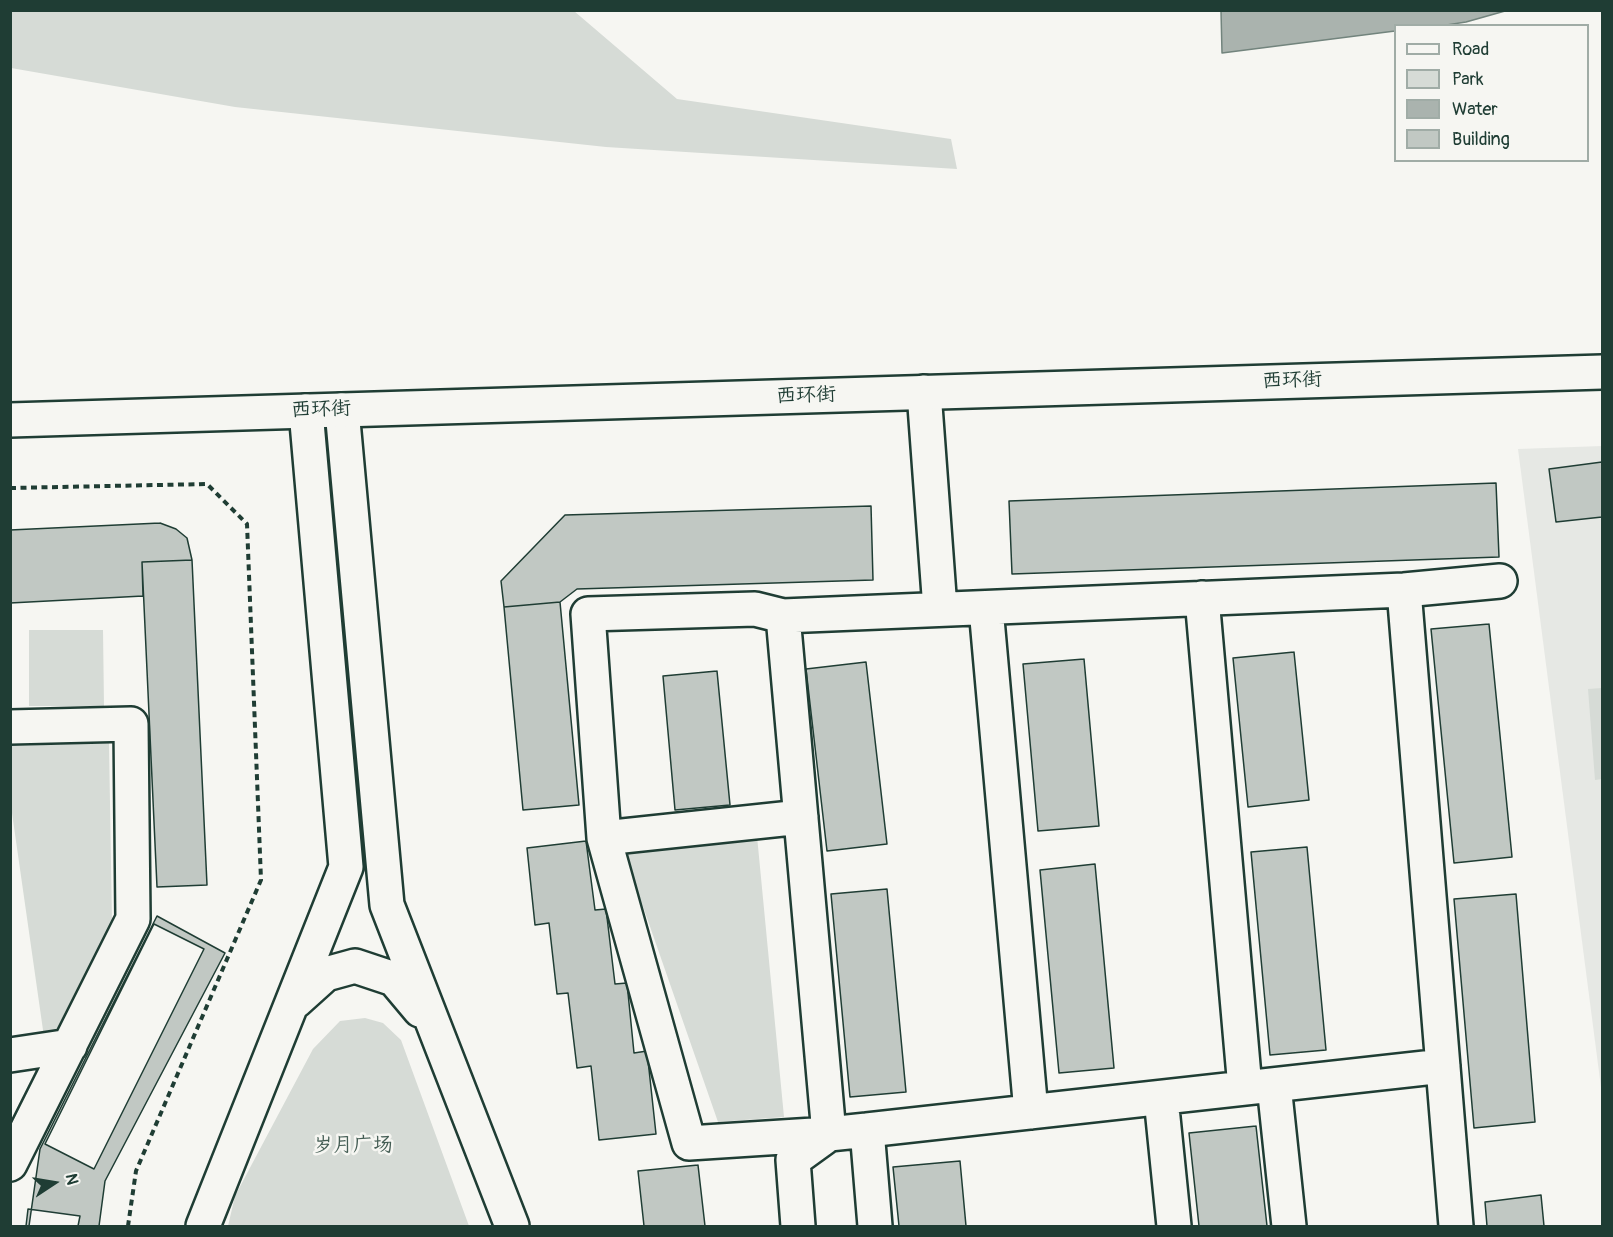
<!DOCTYPE html>
<meta charset="utf-8">
<style>
body{margin:0}
#map{position:relative;width:1613px;height:1237px;overflow:hidden;background:#f6f6f2;font-family:Pangolin,sans-serif}
canvas{display:block}
.frame{position:absolute;inset:0;border:12px solid #1f3d34;pointer-events:none}
.legend{position:absolute;left:1394px;top:24px;width:195px;height:138px;box-sizing:border-box;background:#f6f6f2;border:2px solid #a0aca6;margin:0;padding:8px 10px;list-style:none;font-size:18px;color:#1f3d34}
.legend li{display:flex;align-items:center;gap:12px;height:30px}
.legend b{width:30px;border:2px solid #a0aca6}
.north{position:absolute;left:24px;top:1153px;width:60px;height:60px;-webkit-text-stroke:4px #f6f6f2;paint-order:stroke;rotate:78deg;font-size:16px;font-weight:700;line-height:24px;text-align:center;color:#1f3d34}
.north::after{content:'';display:block;margin:auto;width:21px;height:27px;background:#1f3d34;clip-path:polygon(50% 0,100% 100%,50% 72%,0 100%)}
</style>
<div id="map">
<canvas width="1613" height="1237"></canvas>
<div class="frame"></div>
<ul class="legend">
<li><b style="height:8px;background:#f6f6f2"></b>Road</li>
<li><b style="height:16px;background:#d6dbd6"></b>Park</li>
<li><b style="height:16px;background:#aab3ae"></b>Water</li>
<li><b style="height:16px;background:#c1c8c3"></b>Building</li>
</ul>
<div class="north">N</div>
</div>
<script>
const context = document.querySelector('canvas').getContext('2d');
context.lineJoin = 'round';
function fillPath(path, color) { context.fillStyle = color; context.fill(path, 'evenodd'); }
const shape = rows => new Path2D(rows.map(r => 'M' + r).join(''));
function trace(path, color, width, dash) { context.strokeStyle = color; context.lineWidth = width; context.lineCap = dash ? 'butt' : 'round'; context.setLineDash(dash || []); context.stroke(path); }
function drawText(font, color, halo, rows, align = 'center') {
  context.font = font + ' Pangolin,"LXGW WenKai TC",sans-serif'; context.lineWidth = 5; context.setLineDash([]); context.textBaseline = 'middle'; context.strokeStyle = halo; context.fillStyle = color; for (const [text, x, y, turn = 0] of rows) {
    context.save(); context.translate(x, y); context.rotate((+turn || 0) * Math.PI / 180); context.textAlign = isNaN(turn) ? turn : align; if (halo) context.strokeText(text, 0, 0); context.fillText(text, 0, 0); context.restore();
  }
}
const built = shape([
 [1602,446,1602,1095,1518,449]
]);
const green = shape([
 [10,11,574,11,677,99,951,139,957,169,606,147,235,107,11,68],
 [29,630,103,630,104,706,29,706],
 [1602,688,1602,779,1595,780,1588,689],
 [109,743,112,923,57,1036,44,1037,11,806,10,746],
 [757,836,784,1117,718,1122,623,849],
 [365,1018,383,1023,401,1040,469,1226,228,1226,235,1196,313,1049,340,1021]
]);
const water = shape([
 [1221,11,1221,10,1505,11,1466,22,1440,26,1396,26,1395,31,1222,53,1221,11]
]);
const building = shape([
 [1602,462,1602,517,1556,522,1549,469,1602,462],
 [1496,483,1499,557,1012,574,1009,501,1496,483],
 [871,506,873,580,577,589,560,602,504,607,501,581,565,515,871,506],
 [160,523,176,529,187,538,192,560,142,562,143,596,10,603,10,530,160,523],
 [192,560,207,885,157,887,142,562,192,560],
 [560,602,579,805,523,810,504,607,560,602],
 [1489,624,1512,857,1454,863,1431,629,1489,624],
 [1294,652,1309,800,1248,807,1233,658,1294,652],
 [1084,659,1099,826,1038,831,1023,664,1084,659],
 [866,662,887,844,827,851,806,669,866,662],
 [717,671,730,805,675,810,663,676,717,671],
 [586,841,595,910,606,909,615,984,627,983,634,1053,647,1051,656,1134,599,1140,591,1066,577,1068,568,993,557,994,549,923,535,925,527,848,586,841],
 [1307,847,1326,1050,1270,1055,1251,852,1307,847],
 [1095,864,1114,1068,1059,1073,1040,870,1095,864],
 [887,889,906,1092,850,1097,831,894,887,889],
 [1516,894,1535,1122,1474,1128,1454,899,1516,894],
 [157,916,225,953,105,1181,99,1226,29,1226,40,1149,157,916],
 [154,924,204,949,94,1169,45,1144,154,924],
 [1256,1126,1267,1226,1199,1226,1189,1133,1256,1126],
 [960,1161,966,1226,899,1226,893,1167,960,1161],
 [698,1165,705,1226,644,1226,638,1171,698,1165],
 [1541,1195,1544,1226,1487,1226,1485,1202,1541,1195],
 [28,1209,80,1216,78,1226,26,1226,28,1209]
]);
const path = shape([
 [10,488,207,484,247,524,261,880,136,1171,128,1226]
]);
const minor = shape([
 [924,392,940,609],
 [342,410,387,905,512,1226],
 [1404,590,1456,1226],
 [1202,598,1245,1088],
 [986,608,1031,1112],
 [783,616,755,609,588,614,604,838,689,1143,829,1134],
 [10,727,131,724,133,919,10,1164],
 [604,838,801,817],
 [296,1001,326,974,355,966,394,979,420,1010],
 [10,1055,70,1046],
 [1274,1085,1289,1226],
 [1161,1098,1174,1226],
 [867,1130,1443,1066],
 [203,1226,346,867,306,411],
 [798,1226,793,1160,829,1134],
 [875,1226,867,1130,829,1134,783,616,1404,590,1500,581]
]);
const major = shape([
 [10,420,1602,372]
]);
const streetNames = [
 ["西环街",1292,381,-2],
 ["西环街",806,396,-2],
 ["西环街",321,410,-2]
];
const parkNames = [
 ["岁月广场",353,1146]
];
fillPath(built, '#e6e8e4');
fillPath(green, '#d6dbd6');
fillPath(water, '#aab3ae');
trace(water, '#72847d', 1.5);
fillPath(building, '#c1c8c3');
trace(building, '#1f3d34', 1.5);
trace(minor, '#1f3d34', 38);
trace(major, '#1f3d34', 38);
trace(path, '#1f3d34', 4, [6, 4.5]);
trace(minor, '#f6f6f2', 33);
trace(major, '#f6f6f2', 33);
drawText('20px', '#1f3d34', '#f6f6f2', streetNames);
drawText('20px', '#445d54', '#f6f6f2', parkNames);
</script>
